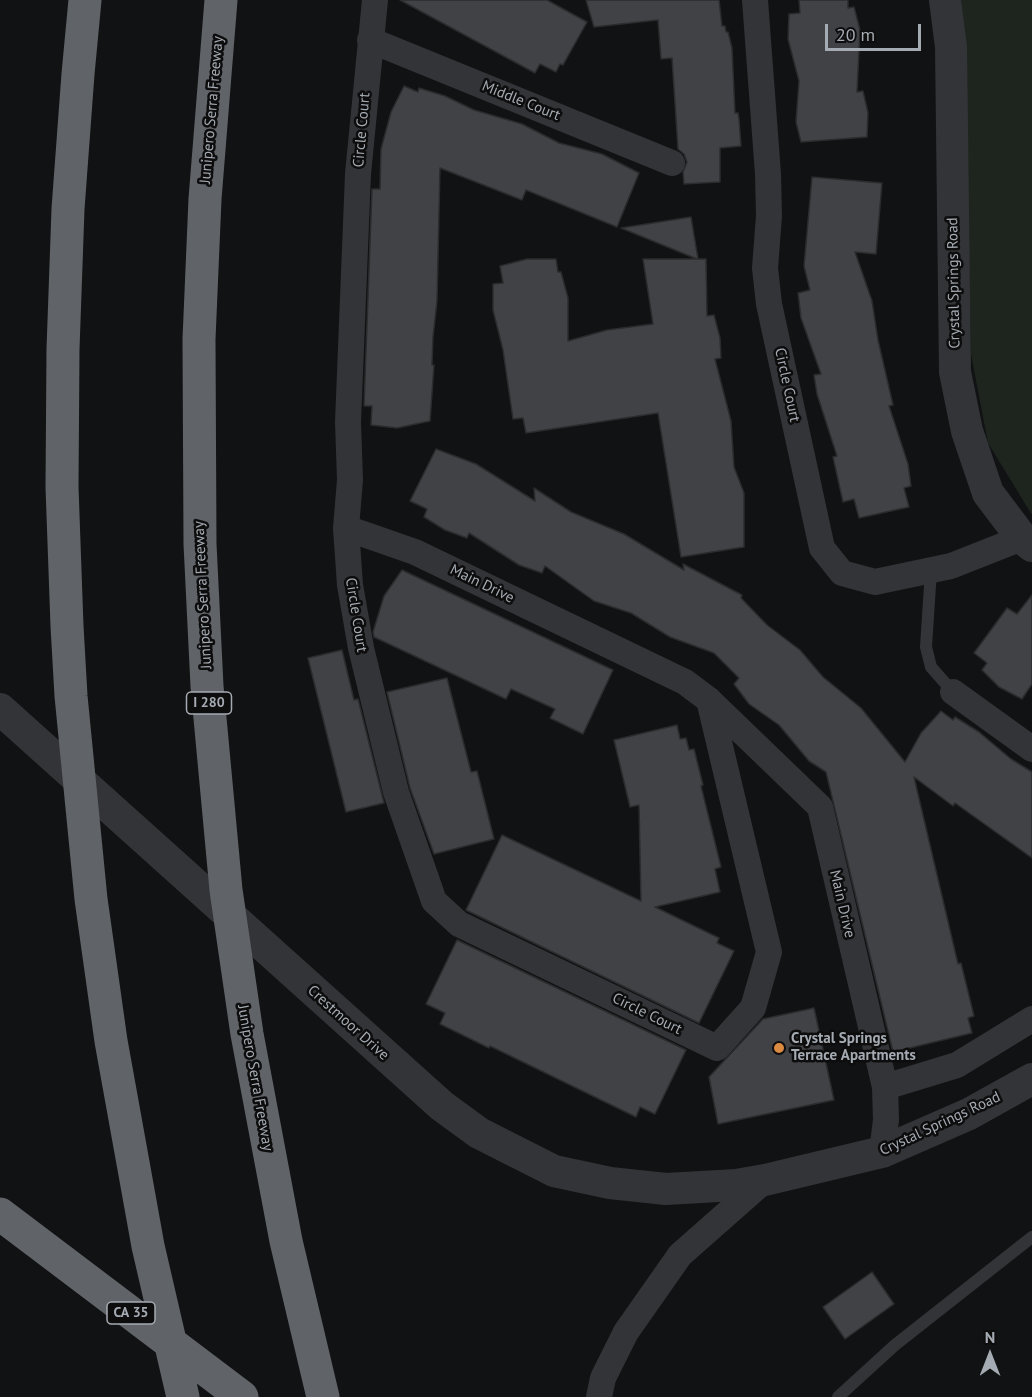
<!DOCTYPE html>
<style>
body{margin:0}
#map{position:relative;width:1032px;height:1397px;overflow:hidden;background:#111213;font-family:"PT Sans",sans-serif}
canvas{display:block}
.north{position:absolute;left:960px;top:1325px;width:60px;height:60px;-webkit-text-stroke:4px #0d0d0e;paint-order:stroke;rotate:0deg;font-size:16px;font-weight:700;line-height:24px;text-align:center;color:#a5abb2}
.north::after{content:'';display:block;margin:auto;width:21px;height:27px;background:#a5abb2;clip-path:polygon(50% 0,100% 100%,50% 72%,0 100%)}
.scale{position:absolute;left:825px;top:24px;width:96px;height:27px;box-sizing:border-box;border:3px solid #a5abb2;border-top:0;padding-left:8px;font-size:18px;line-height:21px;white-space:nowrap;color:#a5abb2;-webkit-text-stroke:4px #0d0d0e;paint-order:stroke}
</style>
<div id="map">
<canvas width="1032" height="1397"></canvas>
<div class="north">N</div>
<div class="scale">20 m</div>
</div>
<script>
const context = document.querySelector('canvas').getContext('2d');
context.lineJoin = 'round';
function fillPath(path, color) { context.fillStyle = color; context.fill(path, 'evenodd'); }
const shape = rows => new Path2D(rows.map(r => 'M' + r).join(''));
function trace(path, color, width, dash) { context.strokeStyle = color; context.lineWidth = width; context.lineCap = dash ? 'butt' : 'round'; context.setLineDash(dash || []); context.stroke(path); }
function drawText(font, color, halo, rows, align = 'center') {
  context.font = font + ' "PT Sans",sans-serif'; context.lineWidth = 5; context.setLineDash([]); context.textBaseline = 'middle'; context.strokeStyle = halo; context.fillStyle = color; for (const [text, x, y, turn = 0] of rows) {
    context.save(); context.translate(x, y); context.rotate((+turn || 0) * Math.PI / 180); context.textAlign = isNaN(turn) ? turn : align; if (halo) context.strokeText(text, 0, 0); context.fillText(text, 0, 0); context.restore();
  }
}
const green = shape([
 [961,0,1032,0,1032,515,988,443,971,354,964,26]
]);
const building = shape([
 [400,0,547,0,587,22,563,65,560,64,556,72,540,64,535,73,400,0],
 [586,0,719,0,722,26,725,26,726,32,728,32,732,48,735,113,738,113,739,119,741,146,720,148,720,182,684,184,683,172,687,162,684,154,678,149,672,58,661,59,658,20,594,27,586,0],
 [799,0,848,0,848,8,854,7,860,30,857,92,863,91,868,113,867,137,801,142,796,122,799,81,788,39,789,14,800,13,799,0],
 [404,86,418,92,419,88,445,96,474,110,522,124,559,143,602,154,639,173,617,227,526,190,522,200,440,168,437,301,433,337,432,365,434,365,430,421,397,428,371,425,372,406,364,406,372,189,380,189,381,149,391,112,404,86],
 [812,177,882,183,876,254,855,252,872,301,878,340,893,405,889,406,908,464,911,486,904,488,909,507,859,518,854,499,843,502,833,457,837,456,817,394,814,375,821,374,801,318,798,293,810,290,804,266,812,177],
 [691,217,698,259,706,259,707,316,714,315,720,338,721,358,715,359,731,421,734,467,744,493,744,547,681,557,658,413,526,433,523,418,513,419,503,350,493,310,493,284,503,283,500,266,527,259,556,259,558,272,561,272,568,298,568,341,607,330,653,324,643,259,697,259,621,228,691,217],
 [436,449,476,464,535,501,534,488,571,512,624,534,684,570,683,564,742,595,741,598,767,625,800,650,823,677,861,708,905,762,921,733,941,711,953,720,955,717,979,732,1011,759,1032,772,1032,858,955,803,953,806,914,777,958,964,961,963,974,1016,968,1018,972,1033,893,1052,826,772,809,761,779,725,749,704,734,684,739,678,714,653,670,637,631,613,594,601,545,566,542,573,519,565,469,533,467,538,445,530,424,517,427,509,410,501,436,449],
 [402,570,613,670,583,734,550,718,555,709,511,689,506,699,374,637,373,632,384,596,402,570],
 [1032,595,1032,684,1022,699,999,687,982,670,987,663,974,653,1007,608,1017,614,1032,595],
 [342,650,354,700,358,699,384,803,346,812,308,658,342,650],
 [447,678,471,772,477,771,494,839,434,854,410,788,387,692,447,678],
 [677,725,680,739,686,738,689,750,694,749,703,785,701,786,721,867,715,869,720,892,655,907,719,938,717,943,734,951,699,1023,466,910,502,835,641,901,639,805,630,807,614,740,677,725],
 [457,940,686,1050,655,1114,640,1107,636,1117,490,1046,489,1048,440,1024,445,1013,426,1004,457,940],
 [814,1008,834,1100,718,1124,709,1077,763,1019,814,1008],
 [872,1272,894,1304,845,1339,823,1307,872,1272]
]);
const service = shape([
 [931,570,926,647,931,667,953,692],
 [838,1397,895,1345,1032,1237]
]);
const minor = shape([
 [375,0,358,174,348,422,350,480,346,528,350,585,361,648,396,792,434,901,459,924,717,1048,753,1008,769,952,709,700],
 [755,0,768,174,769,216,765,268,769,304,822,548,842,573,875,582,951,566,1022,538],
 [370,40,672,163],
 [346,528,415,552,685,682,709,700,820,807,885,1087,886,1120,882,1152],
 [953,692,1032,749],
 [885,1087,957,1065,1032,1019],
 [599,1397,603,1378,626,1332,680,1255,765,1180]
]);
const tertiary = shape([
 [945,0,951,47,955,372,967,431,988,493,1022,538,1032,546],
 [0,709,442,1106,479,1133,554,1171,610,1183,666,1189,736,1185,765,1180,882,1152,969,1114,1032,1079]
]);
const motorway = shape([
 [85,0,78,74,68,209,63,349,62,487,67,626,71,696,91,899,111,1041,148,1246,183,1397],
 [221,0,205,199,199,339,200,544,207,686,226,890,247,1034,286,1241,323,1397],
 [0,1214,242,1397]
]);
const markers = [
 [779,1048,6,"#db8b41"]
];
const shields = [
 [209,703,45],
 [131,1313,48]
];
const shieldNames = [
 ["I 280",209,703],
 ["CA 35",131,1313]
];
const streetNames = [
 ["Middle Court",521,101,22],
 ["Junipero Serra Freeway",212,110,-85],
 ["Circle Court",362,130,-85],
 ["Crystal Springs Road",954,283,-91],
 ["Circle Court",787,385,78],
 ["Main Drive",482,584,26],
 ["Junipero Serra Freeway",203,595,-93],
 ["Circle Court",356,615,81],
 ["Main Drive",842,904,77],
 ["Circle Court",647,1014,26],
 ["Crestmoor Drive",348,1023,42],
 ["Junipero Serra Freeway",255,1078,80],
 ["Crystal Springs Road",940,1124,-25]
];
const poiNames = [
 ["Crystal Springs",791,1039],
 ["Terrace Apartments",791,1056]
];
fillPath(green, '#1e251e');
fillPath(building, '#414246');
trace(building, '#2c2c2e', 1.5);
trace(service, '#333437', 12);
trace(minor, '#333437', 26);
trace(tertiary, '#333437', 32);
trace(motorway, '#606368', 33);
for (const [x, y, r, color] of markers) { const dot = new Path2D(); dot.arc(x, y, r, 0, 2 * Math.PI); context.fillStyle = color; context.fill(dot); trace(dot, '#0d0d0e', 2); }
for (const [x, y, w] of shields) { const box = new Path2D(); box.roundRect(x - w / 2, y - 11, w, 22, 4.5); context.fillStyle = '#0d0d0e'; context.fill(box); trace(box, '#a5abb2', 1.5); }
drawText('bold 14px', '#a5abb2', null, shieldNames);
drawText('15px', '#a5abb2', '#0d0d0e', streetNames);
drawText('bold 15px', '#a5abb2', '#0d0d0e', poiNames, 'left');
</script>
